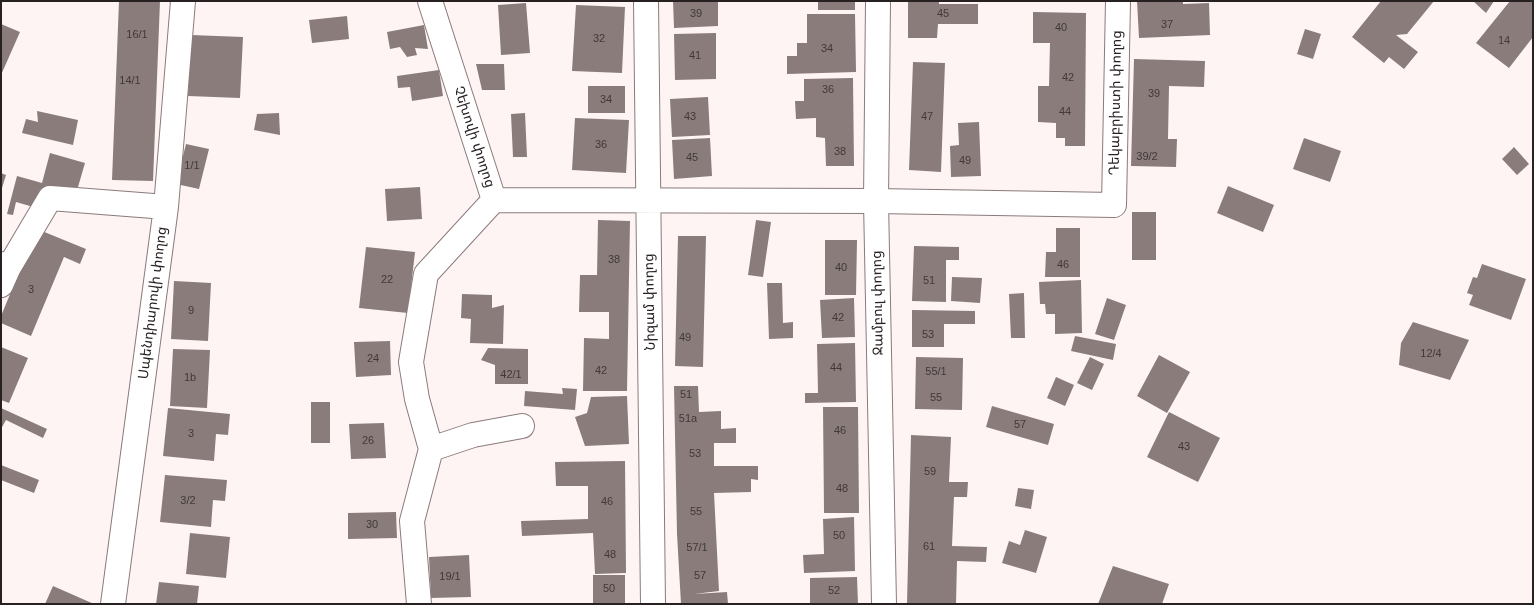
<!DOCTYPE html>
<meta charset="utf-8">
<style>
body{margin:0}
#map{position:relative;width:1534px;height:605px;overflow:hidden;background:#fff4f4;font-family:Arial,sans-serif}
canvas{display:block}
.frame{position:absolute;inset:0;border:2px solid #282122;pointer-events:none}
</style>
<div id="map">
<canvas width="1534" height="605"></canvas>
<div class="frame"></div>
</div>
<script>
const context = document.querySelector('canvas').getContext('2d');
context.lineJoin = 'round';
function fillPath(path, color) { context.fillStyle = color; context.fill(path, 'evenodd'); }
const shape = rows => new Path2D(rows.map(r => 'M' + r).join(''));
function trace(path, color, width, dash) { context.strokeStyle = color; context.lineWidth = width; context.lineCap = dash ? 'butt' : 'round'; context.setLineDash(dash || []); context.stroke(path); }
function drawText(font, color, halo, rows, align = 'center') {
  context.font = font + ' Arial,"Noto Sans Armenian",sans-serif'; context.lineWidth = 4.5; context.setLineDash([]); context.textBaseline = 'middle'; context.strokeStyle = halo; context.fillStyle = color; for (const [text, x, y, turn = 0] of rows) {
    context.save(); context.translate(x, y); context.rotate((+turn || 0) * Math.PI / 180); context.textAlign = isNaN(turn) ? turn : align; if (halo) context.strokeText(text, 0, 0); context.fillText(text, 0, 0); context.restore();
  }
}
const building = shape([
 [119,1,160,1,153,181,112,180],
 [673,1,718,1,718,26,674,28],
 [818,1,855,1,855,10,818,10],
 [908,1,939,1,939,4,978,4,978,24,938,24,937,38,908,38],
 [1137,1,1183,1,1183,4,1209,3,1210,35,1139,38],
 [1381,1,1434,1,1407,34,1396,35,1418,52,1404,69,1389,57,1384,63,1352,37],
 [1473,1,1494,1,1486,13],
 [1510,1,1533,1,1533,37,1509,68,1476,43],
 [526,3,530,53,501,55,498,5],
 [576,5,625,7,622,73,572,71],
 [1033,12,1086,13,1085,146,1065,146,1065,138,1056,138,1056,123,1038,122,1038,86,1049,86,1050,43,1033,43],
 [807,14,855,14,856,72,787,74,787,56,797,56,797,43,807,43],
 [347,16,349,39,312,43,309,20],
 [1,24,20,32,1,75],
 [424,25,428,49,415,48,417,55,407,57,400,47,390,49,387,32],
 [1305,29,1321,34,1313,59,1297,54],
 [716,33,716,79,675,80,674,34],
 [191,35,243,37,240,98,188,96],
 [1134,59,1205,61,1204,87,1169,86,1168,139,1177,139,1176,167,1131,166],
 [913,62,945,63,941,172,909,170],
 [476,64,504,64,505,90,482,90],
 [439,70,443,96,412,101,410,87,398,88,397,76],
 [853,78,854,166,826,166,825,138,816,137,816,118,796,119,795,101,804,101,804,79],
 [588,86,625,86,625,113,588,113],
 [708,97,710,135,672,137,670,99],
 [37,111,78,120,73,145,22,133,26,119,38,122],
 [279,113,280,135,254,130,257,114],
 [525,113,527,157,513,157,511,114],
 [575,118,629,120,626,173,572,170],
 [979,122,981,176,951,177,950,146,959,145,958,123],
 [710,138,712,176,674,179,672,140],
 [1304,138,1341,151,1330,182,1293,169],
 [186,144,209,149,199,189,176,184],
 [1514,147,1529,164,1517,175,1502,159],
 [50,153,85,163,78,187,42,189,37,208,16,202,13,215,7,214,17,176,42,183],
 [1,173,6,175,2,188,1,188],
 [1228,186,1274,205,1263,232,1217,213],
 [420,187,422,219,387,221,385,189],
 [1132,212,1156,212,1156,260,1132,260],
 [598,220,630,221,627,391,583,391,584,338,609,339,609,312,579,312,580,275,597,275],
 [756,220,771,222,763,277,748,275],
 [1056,228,1080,228,1080,277,1045,277,1046,252,1056,252],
 [37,229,86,249,80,264,64,257,31,336,1,323,1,316],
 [678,236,706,236,703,367,675,366],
 [825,240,857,240,856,295,825,295],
 [914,246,959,247,959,260,946,260,946,302,912,301],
 [366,247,415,252,408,313,359,308],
 [1482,264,1526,279,1511,320,1469,305,1473,295,1467,293,1473,277,1477,278],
 [952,277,982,278,980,303,951,301],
 [1081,280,1082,333,1055,334,1055,314,1046,314,1045,304,1040,304,1039,282],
 [174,281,211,283,208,341,171,339],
 [767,283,782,283,783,323,793,322,793,338,769,339],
 [1024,293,1025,338,1011,338,1009,294],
 [462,294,492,295,492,308,504,305,503,344,470,343,471,319,461,318],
 [854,298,855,337,822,338,820,300],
 [1107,298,1126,305,1114,340,1095,334],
 [912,310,975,311,975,324,944,324,944,347,912,347],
 [1413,322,1469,340,1450,380,1399,365,1401,343],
 [1075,336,1116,344,1113,360,1071,351],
 [390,341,391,375,356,377,354,342],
 [855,343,856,402,805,403,805,393,818,393,817,344],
 [1,347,28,358,9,403,1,400],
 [488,348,528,349,528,384,495,384,495,365,481,360],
 [173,349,210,350,207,408,170,406],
 [1159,355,1190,372,1167,413,1137,396],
 [916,357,963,358,962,410,915,409],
 [1090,357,1104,364,1092,390,1077,383],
 [1056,377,1074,385,1065,406,1047,398],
 [674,386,698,386,699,412,721,411,721,429,736,428,736,443,714,443,714,466,758,466,758,480,751,479,751,492,714,493,719,591,694,594,727,592,728,604,681,604,677,534],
 [562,388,577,389,575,410,524,406,525,391,563,394],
 [627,396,629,444,585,446,575,417,587,413,591,397],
 [311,402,330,402,330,443,311,443],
 [992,406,1054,424,1048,445,986,427],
 [823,407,858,407,859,513,824,513],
 [1,408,47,429,43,438,6,420,1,429],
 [168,408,230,414,228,435,216,434,214,461,163,456],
 [1169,412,1220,438,1198,482,1147,457],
 [384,423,386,458,351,459,349,424],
 [911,435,951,437,949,482,968,482,967,497,954,497,952,546,987,547,986,562,957,561,956,604,907,604],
 [625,461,626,573,595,574,593,533,522,536,521,521,588,519,588,486,556,486,555,462],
 [1,465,39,480,34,493,1,480],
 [165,475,227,480,225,501,213,500,211,527,160,522],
 [1018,488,1034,490,1031,509,1015,506],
 [396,512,397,538,348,539,348,513],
 [854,517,855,571,804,573,803,555,824,554,823,519],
 [1025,530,1047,537,1036,573,1002,563,1009,541,1020,545],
 [190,533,230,537,226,578,186,574],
 [469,555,471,597,431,598,429,557],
 [1113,566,1169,584,1162,604,1098,604],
 [593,575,625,575,625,604,593,604],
 [857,577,858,604,810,604,810,578],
 [159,582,199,586,197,604,156,604],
 [53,586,94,604,45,604]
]);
const minor = shape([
 [430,1,494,200],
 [646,1,653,604],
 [878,1,876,201,884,604],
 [494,200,876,201,1114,205,1118,1],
 [1,264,9,267,1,285],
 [9,267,50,198,166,207],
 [431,449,473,435,522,426],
 [113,604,166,207,183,1],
 [419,604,412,521,431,449,417,399,411,362,426,274,494,200]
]);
const numberNames = [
 ["39",696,14],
 ["45",943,14],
 ["37",1167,25],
 ["40",1061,28],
 ["16/1",137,35],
 ["32",599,39],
 ["14",1504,41],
 ["34",827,49],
 ["41",695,56],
 ["42",1068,78],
 ["14/1",130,81],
 ["36",828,90],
 ["39",1154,94],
 ["34",606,100],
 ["44",1065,112],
 ["43",690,117],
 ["47",927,117],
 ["36",601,145],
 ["38",840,152],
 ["39/2",1147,157],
 ["45",692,158],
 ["49",965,161],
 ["1/1",192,166],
 ["38",614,260],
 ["46",1063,265],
 ["40",841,268],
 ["22",387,280],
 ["51",929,281],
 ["3",31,290],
 ["9",191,311],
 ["42",838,318],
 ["53",928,335],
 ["49",685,338],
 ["12/4",1431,354],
 ["24",373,359],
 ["44",836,368],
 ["42",601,371],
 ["55/1",936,372],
 ["42/1",511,375],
 ["1b",190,378],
 ["51",686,395],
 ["55",936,398],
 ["51a",688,419],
 ["57",1020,425],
 ["46",840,431],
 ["3",191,434],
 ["26",368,441],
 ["43",1184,447],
 ["53",695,454],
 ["59",930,472],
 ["48",842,489],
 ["3/2",188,501],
 ["46",607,502],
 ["55",696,512],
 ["30",372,525],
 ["50",839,536],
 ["61",929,547],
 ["57/1",697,548],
 ["48",610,555],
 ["57",700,576],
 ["19/1",450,577],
 ["50",609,589],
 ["52",834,591]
];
const streetNames = [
 ["Դեկաբրիստի փողոց",1116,103,-89],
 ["Չեխովի փողոց",474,137,72],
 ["Նիզամ փողոց",650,302,-91],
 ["Սպենդիարովի փողոց",153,303,-83],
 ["Ջամբուլ փողոց",878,303,-91]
];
fillPath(building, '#8b7c7c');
trace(minor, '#8a7a7b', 26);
trace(minor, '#fff', 24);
drawText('11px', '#413838', null, numberNames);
drawText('14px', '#282122', '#fff', streetNames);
</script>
